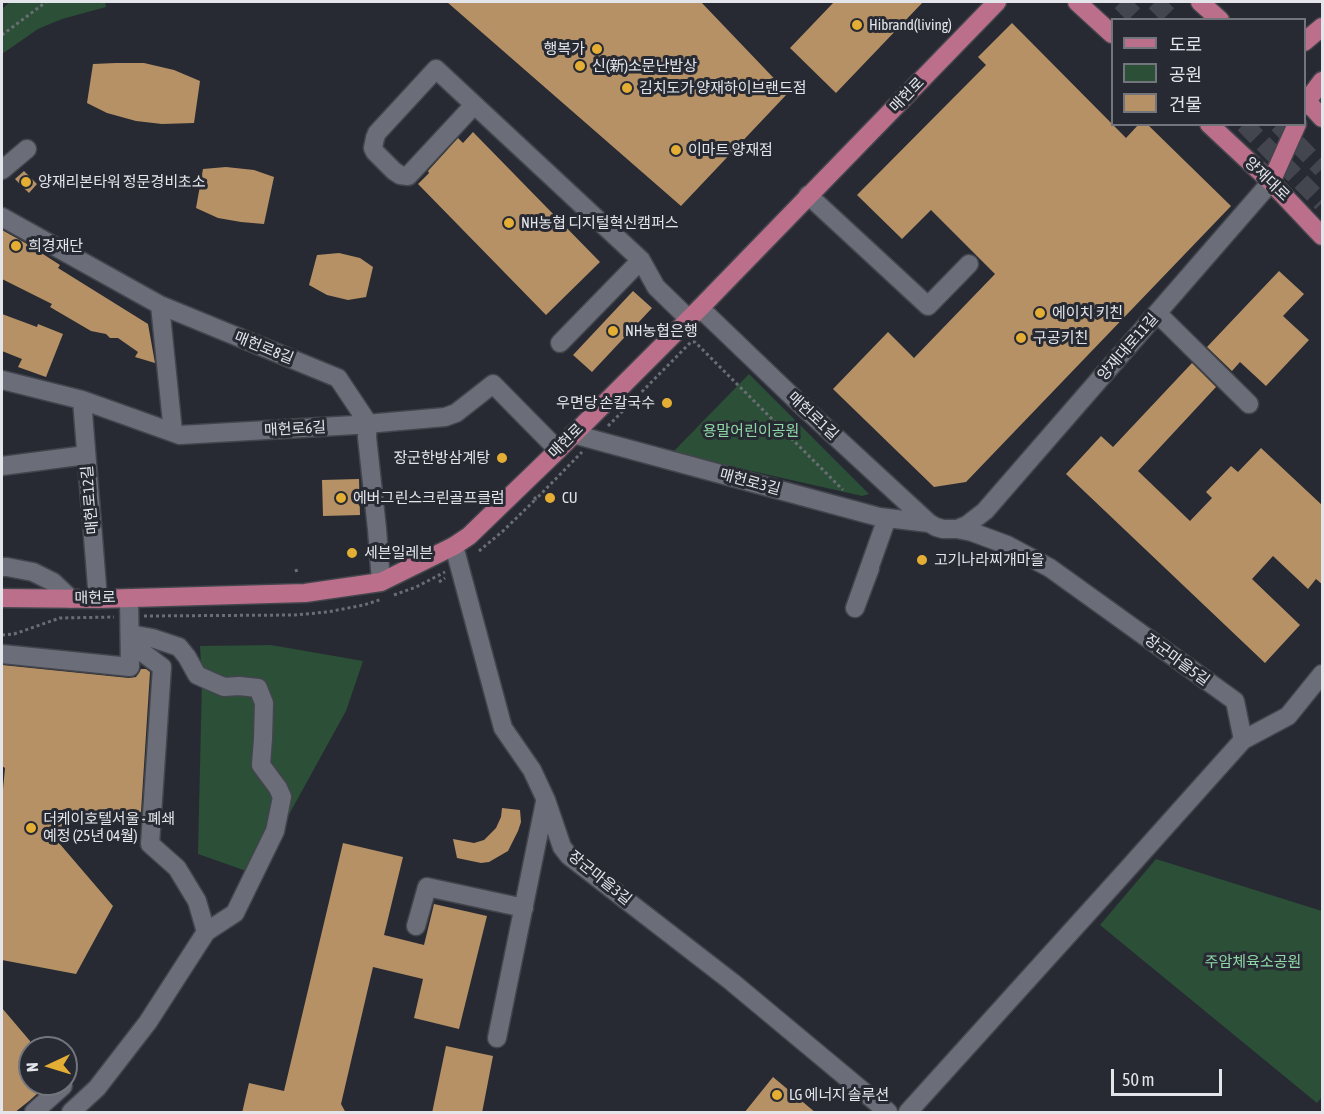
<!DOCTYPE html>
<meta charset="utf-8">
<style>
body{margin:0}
#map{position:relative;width:1324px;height:1114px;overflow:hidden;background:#272a32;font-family:"Asap Condensed","Noto Sans KR",sans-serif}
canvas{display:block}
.frame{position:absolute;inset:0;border:3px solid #e3e5eb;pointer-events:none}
.legend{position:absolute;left:1111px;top:18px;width:195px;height:108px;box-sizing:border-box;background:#272a32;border:2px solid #72757c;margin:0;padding:8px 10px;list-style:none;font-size:18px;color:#e3e5eb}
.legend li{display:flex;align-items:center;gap:12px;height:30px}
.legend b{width:30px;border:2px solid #72757c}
.north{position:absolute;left:18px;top:1036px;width:60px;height:60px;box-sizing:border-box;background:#272a32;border:2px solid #72757c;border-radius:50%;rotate:266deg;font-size:16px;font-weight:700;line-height:24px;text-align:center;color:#e3e5eb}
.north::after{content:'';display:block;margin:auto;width:21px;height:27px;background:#e4ae35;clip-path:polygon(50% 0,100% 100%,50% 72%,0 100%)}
.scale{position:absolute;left:1111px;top:1069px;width:111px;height:27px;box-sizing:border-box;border:3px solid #e3e5eb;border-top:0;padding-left:8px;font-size:18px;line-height:21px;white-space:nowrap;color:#e3e5eb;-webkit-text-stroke:4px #272a32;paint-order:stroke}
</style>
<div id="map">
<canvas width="1324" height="1114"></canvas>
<div class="frame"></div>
<ul class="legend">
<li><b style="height:8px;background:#bb6f8b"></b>도로</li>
<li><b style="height:16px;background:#2b4f37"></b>공원</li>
<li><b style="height:16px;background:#b69166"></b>건물</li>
</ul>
<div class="north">N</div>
<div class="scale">50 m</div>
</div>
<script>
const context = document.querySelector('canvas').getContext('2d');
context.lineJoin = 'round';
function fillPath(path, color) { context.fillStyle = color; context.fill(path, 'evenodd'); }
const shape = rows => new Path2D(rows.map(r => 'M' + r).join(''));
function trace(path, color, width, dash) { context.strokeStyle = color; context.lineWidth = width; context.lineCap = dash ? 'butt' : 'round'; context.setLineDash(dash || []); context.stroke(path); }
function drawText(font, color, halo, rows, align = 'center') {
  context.font = font + ' "Asap Condensed","Noto Sans KR",sans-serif'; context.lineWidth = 6; context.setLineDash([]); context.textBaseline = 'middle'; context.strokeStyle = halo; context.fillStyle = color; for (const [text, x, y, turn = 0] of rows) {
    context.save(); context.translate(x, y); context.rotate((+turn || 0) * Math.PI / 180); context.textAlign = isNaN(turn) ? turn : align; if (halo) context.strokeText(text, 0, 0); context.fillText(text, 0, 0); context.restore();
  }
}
const green = shape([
 [10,2,105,2,106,7,62,19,38,29,2,54,2,9],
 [749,374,869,494,862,496,672,453],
 [271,645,363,661,346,711,292,809,268,858,252,873,198,854,202,678,200,646],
 [1156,859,1322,911,1322,1097,1317,1103,1100,925]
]);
const building = shape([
 [447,2,701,2,788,93,681,206],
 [834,2,923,2,836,93,790,48],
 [1012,23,1126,138,1139,124,1147,124,1231,206,966,482,934,487,833,389,888,332,914,358,995,274,931,210,902,239,857,195,986,65,978,57],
 [116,63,144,63,174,70,200,81,194,123,162,124,136,121,107,113,87,103,93,64],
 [473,132,600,262,546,315,418,184,429,173,428,171,458,138,463,143],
 [226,167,254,170,274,177,264,224,241,222,218,218,196,208,203,169],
 [24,171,37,184,29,193,15,179],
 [2,230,29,245,60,265,58,268,148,324,155,363,135,357,138,352,118,338,110,338,106,334,91,331,50,307,52,304,2,279],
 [339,253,360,258,373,267,366,297,348,300,327,295,309,285,317,255],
 [1279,271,1304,294,1283,316,1309,340,1266,386,1240,362,1232,371,1207,347],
 [633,291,652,308,592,372,573,355],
 [2,314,37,327,38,324,63,334,46,377,18,367,22,359,2,351],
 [1192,363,1216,387,1138,471,1190,521,1212,498,1206,492,1231,466,1238,472,1261,448,1323,506,1323,585,1316,579,1308,589,1273,556,1252,579,1300,625,1265,663,1066,474,1101,436,1113,447],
 [359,479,360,515,323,516,322,480],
 [2,665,129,678,136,677,139,673,141,669,146,669,150,672,141,812,64,811,59,843,113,906,76,974,2,960,2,791,3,789,5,768,2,766],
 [502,808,520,810,521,822,518,831,508,851,489,862,481,863,457,858,453,839,474,843,484,840,496,828,501,817],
 [343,843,403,857,384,935,424,945,434,904,487,916,459,1029,414,1018,423,979,373,967,341,1104,346,1113,242,1113,249,1083,284,1091],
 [2,1008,30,1041,30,1084,48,1084,29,1101,14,1113,2,1113],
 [446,1046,493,1056,482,1113,432,1113],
 [773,1077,816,1113,744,1113]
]);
const highwayTunnel = shape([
 [1121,2,1139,20],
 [1155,2,1173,20],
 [1244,124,1322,203],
 [1278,124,1322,169]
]);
const path = shape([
 [2,35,46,2],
 [608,426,691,342,695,342,843,490],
 [534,497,536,499,582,452],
 [479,551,503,531,536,499],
 [296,569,297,574],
 [439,582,445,578],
 [394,595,416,587,445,572],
 [144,616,295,615,327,612,364,605,382,599],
 [2,635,14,634,60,618,114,617]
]);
const minor = shape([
 [474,105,408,176,400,175,394,171,375,152,373,148,375,138,377,133,436,69,641,260,656,287,688,318],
 [2,170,27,149],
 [808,195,928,306,969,264],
 [2,217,160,305,338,378,368,423,367,437,377,529,381,582],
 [160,305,173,432],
 [700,308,800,404,929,523,936,527,943,529,957,529,967,525,985,511,1271,182],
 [1157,313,1249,404],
 [560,343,641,260],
 [2,380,82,400,180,435,355,425,445,417,456,413,493,384,558,450],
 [82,400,98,599],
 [573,434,879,517,929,523],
 [2,466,86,455],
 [454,546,503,728,532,770,546,800,562,847,569,856,732,982,888,1112],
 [2,567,7,567,33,572,53,582,71,599],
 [870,568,855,608,887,518],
 [130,643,162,667,150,844,177,868,197,901,206,932],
 [2,654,130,667,129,598],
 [1243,740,1288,716,1322,674],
 [416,926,427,887,524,908],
 [497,1038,545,802],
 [34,1112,63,1086],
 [71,1112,97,1088,148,1022,206,932,235,913,275,831,282,797,278,788,261,765,263,739,264,703,258,688,239,686,224,687,208,680,197,675,187,657,179,647,152,638,130,634],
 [908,1112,1124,873,1243,740,1235,701,1050,568,1007,545,972,532,957,529]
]);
const major = shape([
 [1077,2,1112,34],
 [1200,2,1220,20],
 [1304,42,1322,27],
 [1304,98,1322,118],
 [1304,106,1307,101,1322,81],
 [1209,124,1271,182,1322,236],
 [1271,182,1297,124],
 [2,598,98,599,305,593,381,582,454,546,469,536,558,450,700,308,997,2]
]);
const markers = [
 [857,25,6,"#e4ae35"],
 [597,49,6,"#e4ae35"],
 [580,66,6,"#e4ae35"],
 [627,88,6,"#e4ae35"],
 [676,150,6,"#e4ae35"],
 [26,182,6,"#e4ae35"],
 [509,223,6,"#e4ae35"],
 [16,246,6,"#e4ae35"],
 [1040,313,6,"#e4ae35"],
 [613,331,6,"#e4ae35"],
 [1021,338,6,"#e4ae35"],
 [667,403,6,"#e4ae35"],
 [502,458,6,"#e4ae35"],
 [341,498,6,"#e4ae35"],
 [550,498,6,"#e4ae35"],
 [352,553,6,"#e4ae35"],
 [922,560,6,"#e4ae35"],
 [31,828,6,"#e4ae35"],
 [777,1095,6,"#e4ae35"]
];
const poiNames = [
 ["Hibrand(living)",869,25],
 ["행복가",585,49,"right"],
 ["신(新)소문난밥상",592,66],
 ["김치도가 양재하이브랜드점",639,88],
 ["이마트 양재점",688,150],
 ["양재리본타워 정문경비초소",38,182],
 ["NH농협 디지털혁신캠퍼스",521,223],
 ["희경재단",28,246],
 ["에이치 키친",1052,313],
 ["NH농협은행",625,331],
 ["구공키친",1033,338],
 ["우면당 손칼국수",655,403,"right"],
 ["장군한방삼계탕",490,458,"right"],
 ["에버그린스크린골프클럼",353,498],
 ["CU",562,498],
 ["세븐일레븐",364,553],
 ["고기나라찌개마을",934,560],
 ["더케이호텔서울 - 폐쇄",43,819],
 ["예정 (25년 04월)",43,836],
 ["LG 에너지 솔루션",789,1095]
];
const streetNames = [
 ["매헌로",907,95,-46],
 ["양재대로",1267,179,44],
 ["양재대로11길",1128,347,-49],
 ["매헌로8길",264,348,22],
 ["매헌로1길",813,416,43],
 ["매헌로6길",295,429,-3],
 ["매헌로",566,441,-45],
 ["매헌로3길",750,482,15],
 ["매헌로12길",90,500,-95],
 ["매헌로",95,598,-1],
 ["장군마을5길",1177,660,36],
 ["장군마을3길",600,878,39]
];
const parkNames = [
 ["용말어린이공원",751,431],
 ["주암체육소공원",1253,962]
];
fillPath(green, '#2b4f37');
fillPath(building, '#b69166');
trace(highwayTunnel, '#43464e', 18, [18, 9]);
trace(minor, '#43454c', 21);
trace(major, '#43454c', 21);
trace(path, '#6a6d74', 3, [3, 3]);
trace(minor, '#6b6e79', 18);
trace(major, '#bb6f8b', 18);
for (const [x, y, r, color] of markers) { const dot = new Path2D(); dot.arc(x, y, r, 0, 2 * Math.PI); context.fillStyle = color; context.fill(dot); trace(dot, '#272a32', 2); }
drawText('15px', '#e3e5eb', '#272a32', poiNames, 'left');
drawText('15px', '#e3e5eb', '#272a32', streetNames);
drawText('15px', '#8fd9a6', '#272a32', parkNames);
</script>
